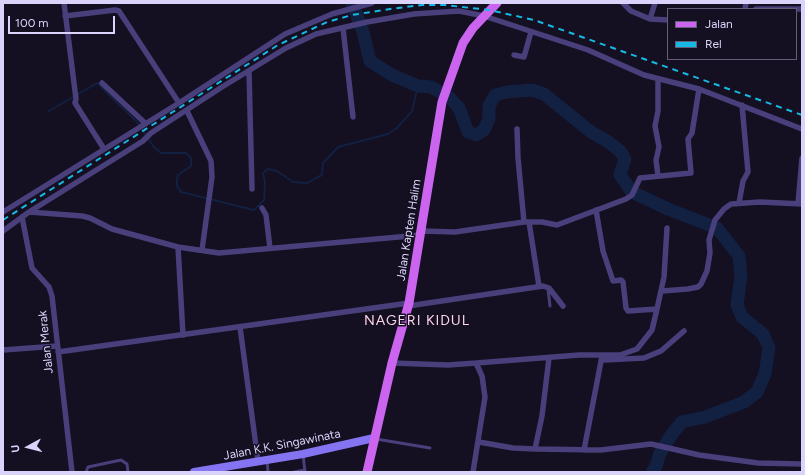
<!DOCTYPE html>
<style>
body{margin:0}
#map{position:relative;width:805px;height:475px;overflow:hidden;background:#140f21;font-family:Figtree,sans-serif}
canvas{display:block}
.frame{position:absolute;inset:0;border:4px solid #dcd3fb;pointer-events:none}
.legend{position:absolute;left:667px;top:8px;width:130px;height:52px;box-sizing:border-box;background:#140f21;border:1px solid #645d78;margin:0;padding:5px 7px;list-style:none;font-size:12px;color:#dcd3fb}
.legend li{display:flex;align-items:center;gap:8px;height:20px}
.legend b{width:20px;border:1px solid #645d78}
.north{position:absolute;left:8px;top:427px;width:40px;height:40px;-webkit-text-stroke:3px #140f21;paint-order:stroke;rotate:263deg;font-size:11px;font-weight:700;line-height:16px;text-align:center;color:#dcd3fb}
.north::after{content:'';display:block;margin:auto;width:14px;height:18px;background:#dcd3fb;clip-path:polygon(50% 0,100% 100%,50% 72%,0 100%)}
.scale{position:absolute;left:8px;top:16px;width:107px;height:18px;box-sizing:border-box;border:2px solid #dcd3fb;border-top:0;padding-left:5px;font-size:12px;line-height:14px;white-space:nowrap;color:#dcd3fb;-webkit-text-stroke:3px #140f21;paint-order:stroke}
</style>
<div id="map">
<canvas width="805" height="475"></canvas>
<div class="frame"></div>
<ul class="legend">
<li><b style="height:5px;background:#cb65f0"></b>Jalan</li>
<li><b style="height:5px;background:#16b9e4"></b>Rel</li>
</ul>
<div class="north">U</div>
<div class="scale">100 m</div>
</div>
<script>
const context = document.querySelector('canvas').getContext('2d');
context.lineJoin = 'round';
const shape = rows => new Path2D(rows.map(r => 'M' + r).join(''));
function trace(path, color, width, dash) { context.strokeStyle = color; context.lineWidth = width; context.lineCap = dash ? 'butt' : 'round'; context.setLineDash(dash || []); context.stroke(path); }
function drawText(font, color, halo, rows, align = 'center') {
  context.font = font + ' Figtree,sans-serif'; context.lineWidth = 3; context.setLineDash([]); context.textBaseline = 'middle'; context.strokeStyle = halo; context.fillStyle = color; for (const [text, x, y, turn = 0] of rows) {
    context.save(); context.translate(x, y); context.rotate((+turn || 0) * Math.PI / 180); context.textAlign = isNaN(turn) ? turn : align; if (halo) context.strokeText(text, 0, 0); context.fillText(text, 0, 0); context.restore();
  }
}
const stream = shape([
 [49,111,97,83,137,122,154,147,161,153,186,153,191,158,191,166,178,175,177,180,177,186,181,192,254,210,264,200,265,182,263,173,268,169,277,171,293,182,307,183,316,178,322,175,323,163,338,147,388,134,397,128,412,111,418,86]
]);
const river = shape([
 [352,3,363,32,370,61,392,75,418,86,431,87,449,97,459,108,468,132,476,135,484,130,489,119,489,106,495,95,507,92,532,90,544,94,591,132,607,141,620,151,625,159,620,175,632,192,668,209,717,228,739,256,741,276,737,305,742,317,763,334,769,348,765,374,757,392,744,402,705,417,682,422,672,434,660,453,656,466,652,472]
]);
const lane = shape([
 [548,289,550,306],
 [376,439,430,448],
 [303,454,305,472],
 [267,460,268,472],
 [86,472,88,467,121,460,127,464,128,472],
 [294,472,305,470]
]);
const street = shape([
 [64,3,76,99,75,103,104,149],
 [623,3,631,11,650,19,668,20],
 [745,9,746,3],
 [756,9,793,9],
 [796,9,802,9],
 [65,16,115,10,119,11,179,103],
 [650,19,655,3],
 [343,28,353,117],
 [514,55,524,57,531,32],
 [249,71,252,189],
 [102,83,145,123],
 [187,111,211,161,212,177,202,250],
 [517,129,518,158,524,222],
 [658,176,656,160,659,147,655,126,658,111,658,79],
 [739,203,743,181,748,172,742,105],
 [798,204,802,158],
 [262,208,266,215,270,248],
 [596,210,603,251,613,281,621,280,623,282,626,308,628,311,657,309],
 [3,212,179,103,285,34,332,14,372,3],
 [29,212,82,216,90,218,112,229,178,247,219,253,421,235],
 [22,217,32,268,49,287,52,296,72,472],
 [529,222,539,286],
 [3,231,29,212,143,141,151,133,222,87,286,48,316,34,367,22,414,14,459,11,484,16,588,50,644,75,699,89,802,129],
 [422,231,455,232,524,222,542,222,557,225,626,199,632,195,640,178,691,173,688,139,692,133,699,89],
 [178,247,183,335],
 [662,291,688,289,698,287,701,284,707,271,710,253,709,240,715,220,724,209,731,204,760,202,802,204],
 [408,306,543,286,549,288,563,306],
 [240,327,258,461],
 [3,350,57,346],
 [58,352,409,303],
 [605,360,644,358,661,351,684,331],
 [392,363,448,365,476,363,482,376,485,397,473,472],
 [476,363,579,355,620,355,637,349,652,330,657,309,664,277,667,228],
 [479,442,513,448,535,449,542,416,549,358],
 [535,449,601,450,651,444,699,455,758,463,802,464],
 [584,450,602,356]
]);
const secondary = shape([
 [194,472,303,454,374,438]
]);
const primary = shape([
 [367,472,392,363,409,303,442,102,463,43,473,28,497,3]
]);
const rail = shape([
 [3,220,278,45,327,22,352,15,390,9,422,5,445,5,489,10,534,20,802,115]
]);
const streetNames = [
 ["Jalan Kapten Halim",409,230,-81],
 ["Jalan Merak",46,342,-96],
 ["Jalan K.K. Singawinata",282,445,-11]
];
const quarterNames = [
 ["NAGERI KIDUL",417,321]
];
trace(stream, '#122042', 2);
trace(river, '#122042', 13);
trace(lane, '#483f7b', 3);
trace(street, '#483f7b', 5.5);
trace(secondary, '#8574f2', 8);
trace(primary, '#cb65f0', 9);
trace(rail, '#16b9e4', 2, [6, 5]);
drawText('12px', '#dcd3fb', '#140f21', streetNames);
context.letterSpacing = '1px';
drawText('14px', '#fbd5e9', '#140f21', quarterNames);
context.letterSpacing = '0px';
</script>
